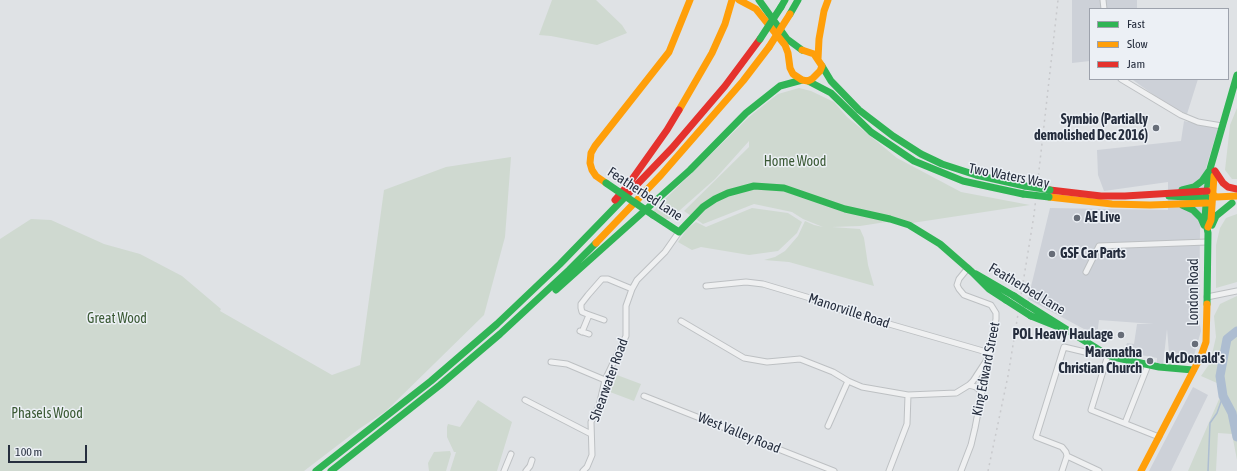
<!DOCTYPE html>
<style>
body{margin:0}
#map{position:relative;width:1237px;height:471px;overflow:hidden;background:#dfe2e5;font-family:"Asap Condensed",sans-serif}
canvas{display:block}
.legend{position:absolute;left:1089px;top:8px;width:140px;height:72px;box-sizing:border-box;background:#ecf0f5;border:1px solid #9da2ac;margin:0;padding:5px 7px;list-style:none;font-size:12px;color:#262e3e}
.legend li{display:flex;align-items:center;gap:8px;height:20px}
.legend b{width:20px;border:1px solid #9da2ac}
.scale{position:absolute;left:8px;top:445px;width:79px;height:18px;box-sizing:border-box;border:2px solid #262e3e;border-top:0;padding-left:5px;font-size:12px;line-height:14px;white-space:nowrap;color:#262e3e;-webkit-text-stroke:3px #ecf0f5;paint-order:stroke}
</style>
<div id="map">
<canvas width="1237" height="471"></canvas>
<ul class="legend">
<li><b style="height:5px;background:#30b455"></b>Fast</li>
<li><b style="height:5px;background:#ff9f0a"></b>Slow</li>
<li><b style="height:5px;background:#e5322d"></b>Jam</li>
</ul>
<div class="scale">100 m</div>
</div>
<script>
const context = document.querySelector('canvas').getContext('2d');
context.lineJoin = 'round';
function fillPath(path, color) { context.fillStyle = color; context.fill(path, 'evenodd'); }
const shape = rows => new Path2D(rows.map(r => 'M' + r).join(''));
function trace(path, color, width, dash) { context.strokeStyle = color; context.lineWidth = width; context.lineCap = dash ? 'butt' : 'round'; context.setLineDash(dash || []); context.stroke(path); }
function drawText(font, color, halo, rows, align = 'center') {
  context.font = font + ' "Asap Condensed",sans-serif'; context.lineWidth = 3; context.setLineDash([]); context.textBaseline = 'middle'; context.strokeStyle = halo; context.fillStyle = color; for (const [text, x, y, turn = 0] of rows) {
    context.save(); context.translate(x, y); context.rotate((+turn || 0) * Math.PI / 180); context.textAlign = isNaN(turn) ? turn : align; if (halo) context.strokeText(text, 0, 0); context.fillText(text, 0, 0); context.restore();
  }
}
const built = shape([
 [1072,0,1137,0,1137,9,1090,9,1090,61,1072,63],
 [1133,79,1198,79,1187,114,1169,106,1133,80],
 [1184,121,1218,128,1206,168,1200,230,1199,319,1201,331,1193,359,1169,353,1167,329,1163,365,1157,364,1157,358,1130,353,1130,356,1124,353,1127,343,1134,344,1137,324,1154,324,1099,320,1097,336,1028,299,1050,208,1168,210,1168,182,1104,191,1098,175,1097,150,1181,141],
 [1193,387,1208,395,1171,471,1149,471]
]);
const green = shape([
 [552,0,596,0,622,25,627,33,597,45,551,36,539,35],
 [799,88,811,91,834,102,847,117,897,158,961,192,1030,205,912,223,899,220,860,226,832,227,860,229,864,238,868,265,874,286,789,262,764,260,775,257,785,251,798,236,805,221,814,225,823,227,803,219,792,212,754,204,703,224,684,211,749,147,749,141,715,179,670,219,664,219,653,211,749,117,765,104,778,94],
 [1237,108,1237,179,1232,179,1225,170,1230,125],
 [511,157,505,237,484,315,386,411,359,429,304,471,0,471,0,239,31,219,51,220,104,244,140,254,182,276,221,309,220,311,332,375,360,365,384,190,446,167],
 [752,208,788,213,802,222,797,233,778,251,749,255,701,247,692,250,678,242,687,229,696,222,706,227],
 [1237,214,1237,282,1216,288,1216,245,1220,228,1226,218],
 [1237,296,1237,460,1232,434,1218,433,1216,471,1188,471,1220,397,1217,383,1201,376,1210,363,1216,337,1214,316,1220,304],
 [617,375,641,384,634,401,610,392],
 [478,400,512,422,497,471,450,471,456,452,454,452,447,437,447,427,448,424,460,427],
 [450,451,451,454,446,471,429,471,428,463,434,452]
]);
const stream = shape([
 [1208,471,1210,423,1217,413,1223,396]
]);
const river = shape([
 [1237,331,1227,339,1220,376,1223,396,1232,413,1237,437]
]);
const street = shape([
 [1103,0,1104,9],
 [1121,79,1181,115,1198,122,1222,126],
 [1086,272,1099,246,1207,242],
 [706,286,746,282,763,284,810,298,837,309,990,353],
 [1207,297,1237,291],
 [604,320,587,314,582,312,581,308,581,304,588,295,602,279,608,279,632,289],
 [681,321,744,358,767,362,800,359,833,372,848,381,862,387,908,395,956,393,969,385,973,381,990,355],
 [580,331,589,334],
 [582,332,589,315],
 [1096,348,1089,353,1064,347,1036,437,1062,447,1066,452,1067,456,1099,471],
 [1108,355,1091,410,1159,437],
 [551,362,567,364,605,380],
 [969,385,976,387,982,392],
 [644,396,834,471],
 [525,400,591,434],
 [1125,423,1148,365],
 [828,426,848,381],
 [504,471,511,454],
 [526,471,530,466,532,460],
 [583,471,587,467,592,455,591,422,599,406,605,380,626,336,626,306,632,289,637,280,665,252,679,232],
 [889,471,907,424,908,395],
 [961,471,971,445,975,428,996,319,996,313,991,305,964,295,959,289,957,285,959,279,968,268],
 [1062,471,1067,456]
]);
const fast = shape([
 [759,0,787,39,802,50],
 [781,7,785,0],
 [790,14,798,0],
 [822,66,831,81,859,110,893,136,921,154,942,164,976,175,1025,186],
 [808,81,831,93,871,132,914,161,963,181,1023,194],
 [1182,190,1194,187,1202,181,1209,171],
 [1169,196,1206,198,1210,202],
 [1182,205,1193,210,1201,218,1204,225],
 [653,215,679,232,703,207,715,199,728,193,754,186,784,188,845,209,890,219,909,225,940,244,972,272,989,289,1006,300],
 [1212,225,1216,216,1232,203],
 [976,274,1014,296],
 [556,290,690,170,746,113,780,86,802,80],
 [1026,304,1104,353,1113,357,1159,367,1193,370],
 [1207,304,1208,233,1205,218,1207,191,1210,169,1237,75],
 [1031,316,1061,328],
 [316,471,431,381,497,324,560,264,626,196],
 [331,471,440,385,500,334,569,270,596,243]
]);
const slow = shape([
 [739,0,756,9,785,45,788,53,790,68,793,74,802,80,808,81,812,79,820,71,822,66,814,54,802,50],
 [818,59,819,39,824,11,828,0],
 [679,110,712,53,725,24,732,0],
 [606,183,596,176,592,170,590,163,591,153,595,146,669,52,690,0],
 [1210,191,1216,197,1237,196],
 [1049,197,1112,204,1150,205,1207,203],
 [1208,227,1211,220,1214,176],
 [596,243,661,175,743,81,769,47],
 [1141,471,1201,356,1206,342,1207,304]
]);
const jam = shape([
 [1215,171,1223,183,1228,187,1237,189],
 [1050,190,1101,196,1125,196,1207,191],
 [626,196,672,148,725,86,760,39],
 [615,200,628,185,667,130,679,110]
]);
const rail = shape([
 [988,471,1008,376,1034,215,1058,0]
]);
const fastBridge = shape([
 [760,39,781,7],
 [606,183,653,215],
 [1025,186,1050,190],
 [1023,194,1049,197],
 [1014,296,1026,304],
 [1006,300,1031,316]
]);
const slowBridge = shape([
 [769,47,790,14]
]);
const markers = [
 [1156,128,4,"#676d78"],
 [1077,218,4,"#676d78"],
 [1052,254,4,"#676d78"],
 [1121,335,4,"#676d78"],
 [1195,344,4,"#676d78"],
 [1150,361,4,"#676d78"]
];
const poiNames = [
 ["Symbio (Partially",1148,120],
 ["demolished Dec 2016)",1148,136],
 ["AE Live",1085,218,"left"],
 ["GSF Car Parts",1060,254,"left"],
 ["POL Heavy Haulage",1113,335],
 ["Maranatha",1142,353],
 ["Christian Church",1142,369],
 ["McDonald's",1195,359,"center"]
];
const parkNames = [
 ["Home Wood",795,162],
 ["Great Wood",117,319],
 ["Phasels Wood",47,414]
];
const streetNames = [
 ["Two Waters Way",1009,176,11],
 ["Featherbed Lane",645,194,33],
 ["Featherbed Lane",1027,289,31],
 ["London Road",1194,292,-90],
 ["Manorville Road",849,311,18],
 ["King Edward Street",986,369,-79],
 ["Shearwater Road",609,380,-70],
 ["West Valley Road",739,433,22]
];
fillPath(built, '#cdd1d8');
fillPath(green, '#cfd9d0');
trace(stream, '#adbdd1', 1.5);
trace(river, '#adbdd1', 9);
trace(street, '#bdc0c3', 7);
trace(street, '#eff0f1', 5);
trace(fast, '#30b455', 7);
trace(slow, '#ff9f0a', 7);
trace(jam, '#e5322d', 7);
trace(rail, '#c8c9cc', 1.5, [2, 4]);
trace(fastBridge, '#30b455', 7);
trace(slowBridge, '#ff9f0a', 7);
for (const [x, y, r, color] of markers) { const dot = new Path2D(); dot.arc(x, y, r, 0, 2 * Math.PI); context.fillStyle = color; context.fill(dot); trace(dot, '#ecf0f5', 1.5); }
drawText('bold 14px', '#262e3e', '#ecf0f5', poiNames, 'right');
drawText('14px', '#3a5934', '#ecf0f5', parkNames);
drawText('14px', '#262e3e', '#ecf0f5', streetNames);
</script>
